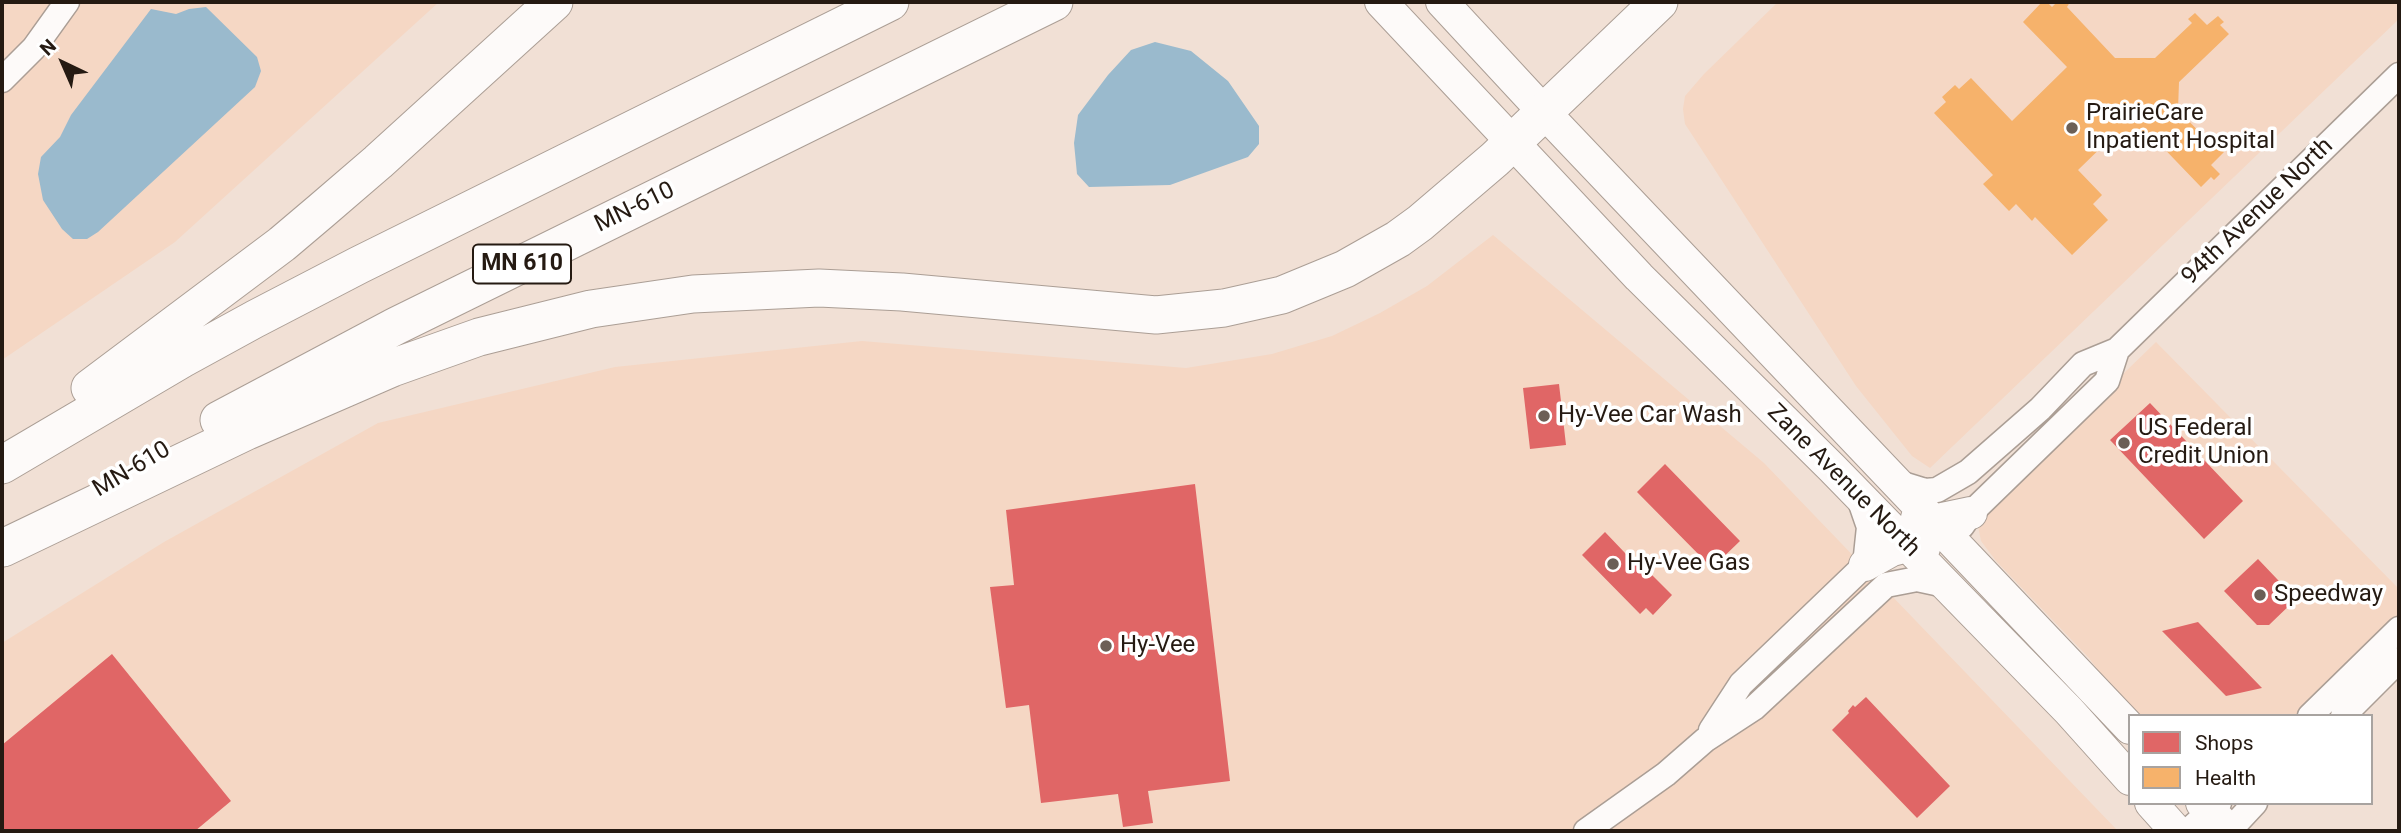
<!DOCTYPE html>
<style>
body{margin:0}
#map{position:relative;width:2401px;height:833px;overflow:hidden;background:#f1e0d5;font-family:Roboto,sans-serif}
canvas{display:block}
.frame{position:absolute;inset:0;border:4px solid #251a12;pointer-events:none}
.legend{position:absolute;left:2128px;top:714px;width:245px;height:91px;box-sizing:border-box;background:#fff;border:2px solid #a8a3a0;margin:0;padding:9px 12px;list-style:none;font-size:21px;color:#251a12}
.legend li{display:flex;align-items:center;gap:14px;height:35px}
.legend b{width:35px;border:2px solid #a8a3a0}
.north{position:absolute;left:28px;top:28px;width:70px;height:70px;-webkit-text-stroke:5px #fff;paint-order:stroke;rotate:316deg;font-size:19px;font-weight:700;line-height:28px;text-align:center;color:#251a12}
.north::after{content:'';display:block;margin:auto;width:24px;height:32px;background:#251a12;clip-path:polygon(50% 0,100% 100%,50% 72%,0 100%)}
</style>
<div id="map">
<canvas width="2401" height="833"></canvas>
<div class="frame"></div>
<ul class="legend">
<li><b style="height:19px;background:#e06666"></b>Shops</li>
<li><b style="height:19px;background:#f6b26b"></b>Health</li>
</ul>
<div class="north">N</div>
</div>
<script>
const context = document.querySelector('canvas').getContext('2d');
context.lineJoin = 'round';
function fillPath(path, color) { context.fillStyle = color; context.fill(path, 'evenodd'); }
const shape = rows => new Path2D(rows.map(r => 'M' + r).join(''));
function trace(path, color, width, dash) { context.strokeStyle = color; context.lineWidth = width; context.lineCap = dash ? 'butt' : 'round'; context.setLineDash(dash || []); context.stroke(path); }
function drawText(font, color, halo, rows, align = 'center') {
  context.font = font + ' Roboto,sans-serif'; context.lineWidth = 7; context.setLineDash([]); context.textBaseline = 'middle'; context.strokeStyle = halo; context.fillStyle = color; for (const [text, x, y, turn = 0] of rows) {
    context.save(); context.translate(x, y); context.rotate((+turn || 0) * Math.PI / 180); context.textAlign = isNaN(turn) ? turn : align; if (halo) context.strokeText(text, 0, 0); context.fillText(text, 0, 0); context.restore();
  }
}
const built = shape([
 [2,2,439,2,175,242,2,360],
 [1778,2,2399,2,2399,19,1930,468,1912,456,1856,386,1685,124,1683,109,1685,96,1704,74],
 [1493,235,1764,463,2118,831,2,831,2,643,164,542,378,423,615,367,862,341,1186,368,1272,354,1332,336,1380,313,1427,286],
 [2156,342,2399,589,2399,620,2302,716,2132,716,2089,658,1996,561,1981,541,1978,526,1988,505]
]);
const water = shape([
 [206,7,257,57,261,71,255,87,98,232,87,239,73,239,62,229,43,200,38,174,41,157,60,137,71,115,151,9,176,14,189,9],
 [1155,42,1191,51,1228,81,1259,126,1259,144,1248,157,1170,185,1089,187,1077,174,1074,143,1078,115,1108,75,1131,50]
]);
const shops = shape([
 [1559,384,1566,445,1530,449,1523,388],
 [2150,403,2243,501,2204,539,2110,440],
 [1665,464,1740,541,1712,568,1637,492],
 [1195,484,1230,781,1148,791,1153,823,1123,827,1118,794,1041,803,1029,705,1006,708,990,587,1014,585,1006,510],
 [1605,532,1645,574,1650,573,1672,595,1653,615,1646,608,1640,614,1582,555],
 [2258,559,2296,599,2269,625,2257,625,2224,591],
 [2198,622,2262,688,2226,696,2162,631],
 [112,654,231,801,195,831,2,831,2,745],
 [1866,697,1950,786,1917,818,1832,730,1849,713,1848,711,1853,705,1855,707]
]);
const health = shape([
 [2042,2,2047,2,2052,7,2057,2,2070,2,2067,7,2115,58,2155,58,2192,23,2188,19,2195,13,2207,25,2218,16,2224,22,2220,25,2229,34,2179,82,2178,110,2214,147,2217,145,2224,152,2211,165,2220,174,2214,180,2211,177,2201,187,2151,135,2114,135,2078,170,2102,195,2093,204,2108,220,2072,255,2035,217,2032,221,2016,204,2009,211,1983,184,1993,175,1934,113,1946,102,1942,97,1955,85,1959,89,1971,78,2012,121,2067,67,2023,22]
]);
const minor = shape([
 [2,80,34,48,67,2],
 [1896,482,1925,491,1937,490,1968,472,2040,409,2083,364,2117,350,2399,75],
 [1962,526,1971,513,2107,381,2117,350],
 [2310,716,2399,629],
 [2343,716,2399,660],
 [1711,730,1741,684,1865,565,1869,527,1859,498],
 [1586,831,1666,774,1705,740,1754,708,1886,585,1917,579,1945,585],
 [2188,831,2219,803],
 [2229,831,2255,803]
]);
const major = shape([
 [1381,2,1639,277,1832,468,2069,711,2130,779],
 [1442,2,1543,111,2130,728],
 [1917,518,1933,521,1971,513],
 [1865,565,1892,550,1907,546,1924,548],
 [2151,803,2176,831],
 [2202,803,2230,831]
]);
const highway = shape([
 [90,388,282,244,321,211,378,162,554,2],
 [219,420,396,326,1054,2],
 [2,465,182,359,255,319,359,265,890,2],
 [3,548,247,431,392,368,479,337,591,309,693,294,819,288,902,292,1156,315,1224,308,1282,295,1345,269,1398,239,1420,223,1495,159,1659,2]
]);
const markers = [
 [2072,128,7,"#6c5f56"],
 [1544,416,7,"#6c5f56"],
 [2124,443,7,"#6c5f56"],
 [1613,564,7,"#6c5f56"],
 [2260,595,7,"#6c5f56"],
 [1106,646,7,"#6c5f56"]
];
const shields = [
 [522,264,98]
];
const shieldNames = [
 ["MN 610",522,264]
];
const poiNames = [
 ["PrairieCare",2086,114],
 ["Inpatient Hospital",2086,142],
 ["Hy-Vee Car Wash",1558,416],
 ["US Federal",2138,429],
 ["Credit Union",2138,457],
 ["Hy-Vee Gas",1627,564],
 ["Speedway",2274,595],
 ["Hy-Vee",1120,646]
];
const streetNames = [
 ["MN-610",635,208,-26],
 ["94th Avenue North",2258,212,-44],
 ["MN-610",132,470,-31],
 ["Zane Avenue North",1843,481,45]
];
fillPath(built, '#f5d7c4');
fillPath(water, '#9abacd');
fillPath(shops, '#e06666');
fillPath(health, '#f6b26b');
trace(minor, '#ab9e95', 27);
trace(major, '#ab9e95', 34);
trace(highway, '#ab9e95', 39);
trace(minor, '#fdfaf9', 24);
trace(major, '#fdfaf9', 32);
trace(highway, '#fdfaf9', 37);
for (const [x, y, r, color] of markers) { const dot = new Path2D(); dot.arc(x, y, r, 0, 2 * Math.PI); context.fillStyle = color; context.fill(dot); trace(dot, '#fff', 2.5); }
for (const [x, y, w] of shields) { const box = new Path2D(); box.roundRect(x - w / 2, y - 19.5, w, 39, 5); context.fillStyle = '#fff'; context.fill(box); trace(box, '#251a12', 2); }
drawText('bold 23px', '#251a12', null, shieldNames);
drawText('24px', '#251a12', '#fff', poiNames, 'left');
drawText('24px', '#251a12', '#fff', streetNames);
</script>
